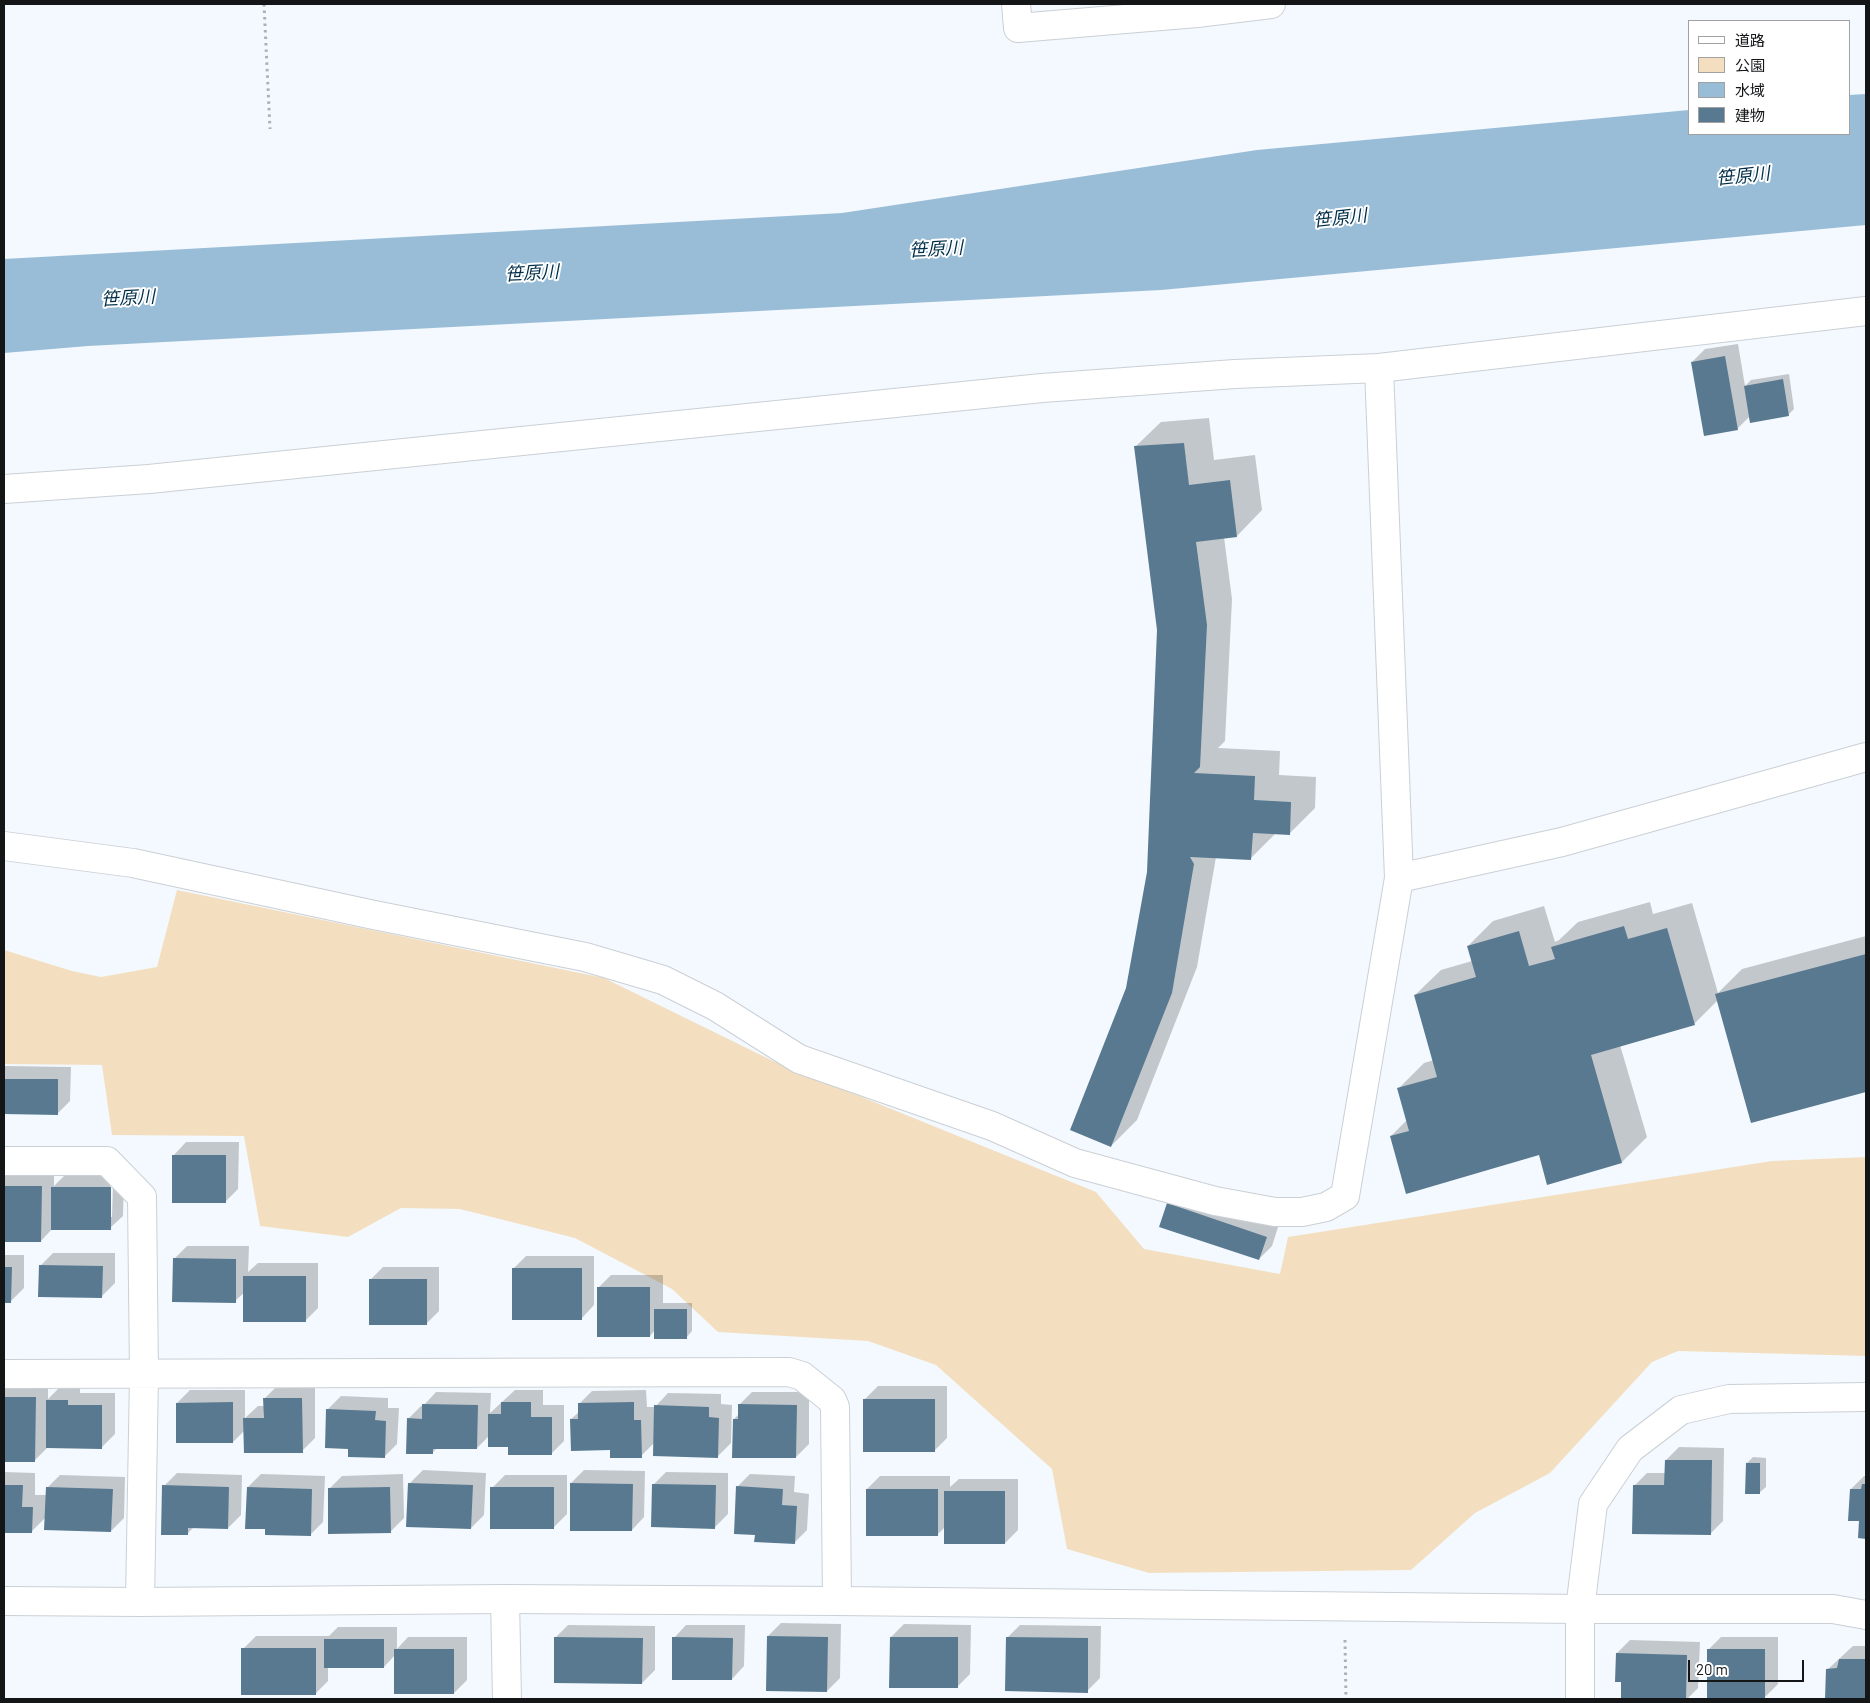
<!DOCTYPE html>
<meta charset="utf-8">
<style>
body{margin:0}
#map{position:relative;width:1870px;height:1703px;overflow:hidden;background:#f3f9fe;font-family:Barlow,"Noto Sans JP",sans-serif}
canvas{display:block}
.frame{position:absolute;inset:0;border:5px solid #131517;pointer-events:none}
.legend{position:absolute;left:1688px;top:20px;width:162px;height:115px;box-sizing:border-box;background:#fff;border:1px solid #a1a1a2;margin:0;padding:6px 9px;list-style:none;font-size:15px;color:#131517}
.legend li{display:flex;align-items:center;gap:10px;height:25px}
.legend b{width:25px;border:1px solid #a1a1a2}
.scale{position:absolute;left:1688px;top:1660px;width:116px;height:22px;box-sizing:border-box;border:2px solid #131517;border-top:0;padding-left:6px;font-size:15px;line-height:18px;white-space:nowrap;color:#131517;-webkit-text-stroke:4px #fff;paint-order:stroke}
</style>
<div id="map">
<canvas width="1870" height="1703"></canvas>
<div class="frame"></div>
<ul class="legend">
<li><b style="height:6px;background:#fff"></b>道路</li>
<li><b style="height:14px;background:#f3dfc0"></b>公園</li>
<li><b style="height:14px;background:#9abdd7"></b>水域</li>
<li><b style="height:14px;background:#587990"></b>建物</li>
</ul>
<div class="scale">20 m</div>
</div>
<script>
const context = document.querySelector('canvas').getContext('2d');
context.lineJoin = 'round';
function fillPath(path, color) { context.fillStyle = color; context.fill(path, 'evenodd'); }
const shape = rows => new Path2D(rows.map(r => 'M' + r).join(''));
function trace(path, color, width, dash) { context.strokeStyle = color; context.lineWidth = width; context.lineCap = dash ? 'butt' : 'round'; context.setLineDash(dash || []); context.stroke(path); }
function drawText(font, color, halo, rows, align = 'center') {
  context.font = font + ' Barlow,"Noto Sans JP",sans-serif'; context.lineWidth = 4; context.setLineDash([]); context.textBaseline = 'middle'; context.strokeStyle = halo; context.fillStyle = color; for (const [text, x, y, turn = 0] of rows) {
    context.save(); context.translate(x, y); context.rotate((+turn || 0) * Math.PI / 180); context.textAlign = isNaN(turn) ? turn : align; if (halo) context.strokeText(text, 0, 0); context.fillText(text, 0, 0); context.restore();
  }
}
const green = shape([
 [177,890,604,978,773,1061,1096,1192,1144,1249,1280,1274,1288,1237,1772,1161,1866,1157,1866,1356,1678,1351,1652,1362,1550,1473,1475,1513,1411,1570,1149,1573,1067,1549,1052,1469,936,1365,868,1341,718,1332,672,1289,575,1238,460,1209,401,1208,348,1237,260,1226,244,1136,112,1135,102,1065,4,1064,4,950,72,971,101,977,157,967]
]);
const water = shape([
 [1866,94,1866,225,1161,290,88,346,4,353,4,259,842,213,1257,150,1689,110,1689,134,1849,134,1849,95]
]);
const shadow = shape([
 [1738,344,1745,386,1751,380,1789,374,1794,409,1788,415,1750,416,1737,429,1692,362,1705,349],
 [1209,418,1214,460,1255,455,1262,510,1237,536,1224,537,1232,599,1225,741,1218,748,1280,751,1279,775,1316,777,1315,808,1289,834,1276,833,1251,858,1216,857,1197,967,1137,1120,1111,1146,1128,988,1149,872,1159,630,1135,447,1161,422],
 [1650,902,1653,914,1692,903,1718,993,1742,969,1866,936,1866,1090,1751,1121,1718,1000,1694,1024,1620,1045,1647,1137,1622,1162,1391,1136,1407,1120,1398,1089,1424,1063,1434,1060,1415,995,1441,970,1472,961,1468,946,1493,921,1544,906,1555,942,1559,940,1578,922],
 [4,1066,71,1067,70,1101,57,1114,4,1113],
 [186,1142,239,1142,238,1189,225,1202,174,1155],
 [4,1173,54,1173,54,1186,65,1175,124,1175,123,1216,110,1228,53,1228,41,1241,4,1240],
 [110,1181,113,1181,112,1217,110,1217],
 [1181,1191,1279,1224,1272,1246,1259,1259,1168,1204],
 [187,1246,249,1246,248,1272,258,1263,318,1263,318,1308,305,1321,245,1292,235,1301,174,1259],
 [53,1253,115,1253,115,1283,102,1296,40,1266],
 [4,1255,24,1255,24,1288,11,1301,4,1301],
 [526,1256,594,1256,594,1305,582,1318,513,1269],
 [383,1267,439,1267,439,1311,426,1324,370,1280],
 [611,1275,663,1275,663,1303,692,1303,692,1331,686,1338,655,1330,650,1336,598,1288],
 [4,1385,48,1385,48,1399,60,1387,80,1387,80,1393,115,1393,115,1434,102,1447,48,1447,35,1460,4,1460],
 [315,1385,315,1438,302,1451,245,1430,233,1442,177,1403,190,1390,245,1390,245,1418,258,1406,264,1406,264,1399,277,1386],
 [878,1386,947,1386,947,1438,934,1451,865,1399],
 [515,1390,543,1390,543,1405,564,1405,564,1441,551,1454,509,1446,489,1436,477,1448,438,1447,432,1453,408,1419,421,1406,423,1406,436,1392,491,1393,490,1413],
 [646,1390,647,1407,655,1407,668,1393,721,1394,721,1404,732,1405,731,1443,718,1456,654,1443,641,1456,611,1449,571,1419,579,1412,579,1404,592,1391],
 [752,1392,809,1392,809,1444,796,1457,734,1419,739,1414,739,1405],
 [341,1396,388,1398,388,1408,399,1408,397,1444,384,1457,349,1448,328,1409],
 [1679,1447,1724,1448,1723,1521,1710,1534,1634,1486,1647,1473,1666,1473,1666,1460],
 [1753,1457,1766,1458,1766,1487,1759,1493,1747,1463],
 [423,1470,486,1473,484,1515,471,1528,410,1483],
 [584,1470,645,1471,644,1517,632,1530,571,1483],
 [4,1472,35,1473,35,1495,47,1495,47,1488,60,1475,125,1477,124,1518,111,1531,46,1517,31,1532,4,1531],
 [666,1472,728,1473,728,1514,715,1527,653,1485],
 [177,1473,242,1475,241,1515,228,1528,194,1527,187,1534,164,1486],
 [261,1474,325,1476,323,1522,310,1535,266,1527,248,1487],
 [403,1474,404,1518,391,1531,329,1489,342,1476],
 [750,1474,795,1476,794,1492,809,1494,807,1530,794,1543,756,1534,737,1487],
 [505,1475,567,1475,567,1514,554,1527,492,1488],
 [880,1476,950,1476,950,1487,959,1479,1018,1479,1018,1530,1005,1543,946,1526,937,1535,867,1489],
 [1864,1476,1866,1476,1866,1537,1859,1537,1860,1520,1851,1489],
 [781,1623,841,1624,840,1678,827,1691,768,1636],
 [904,1624,971,1625,970,1674,957,1687,891,1637],
 [568,1625,655,1626,655,1670,642,1683,555,1638],
 [686,1625,745,1625,744,1666,732,1679,674,1638],
 [1020,1625,1101,1626,1100,1678,1087,1691,1007,1638],
 [338,1627,397,1627,397,1649,408,1637,467,1637,467,1680,454,1693,395,1655,384,1667,328,1667,328,1681,315,1694,243,1649,256,1636,329,1636],
 [1721,1637,1778,1637,1778,1684,1765,1697,1708,1650],
 [1630,1640,1700,1642,1698,1688,1687,1699,1622,1699,1622,1680,1617,1653],
 [1853,1646,1866,1646,1866,1699,1827,1699,1827,1670]
]);
const building = shape([
 [1725,356,1738,430,1704,436,1691,362],
 [1783,379,1789,416,1750,423,1744,386],
 [1184,443,1189,485,1230,480,1237,537,1196,542,1207,625,1200,767,1194,773,1255,776,1254,800,1291,802,1290,835,1253,833,1251,860,1190,857,1194,864,1172,993,1111,1147,1070,1130,1126,988,1147,872,1157,630,1134,446],
 [1624,926,1628,939,1667,928,1695,1025,1591,1055,1622,1163,1547,1185,1539,1155,1406,1194,1390,1136,1409,1131,1397,1088,1437,1077,1414,995,1476,977,1467,946,1519,931,1529,966,1555,959,1551,947],
 [1866,954,1866,1092,1751,1123,1715,994],
 [4,1079,58,1079,58,1115,4,1114],
 [172,1155,226,1155,226,1203,172,1203],
 [4,1186,42,1186,41,1242,4,1242],
 [51,1187,111,1187,111,1230,51,1230],
 [1167,1203,1267,1237,1259,1260,1159,1227],
 [173,1258,236,1259,236,1303,172,1302],
 [39,1265,103,1266,102,1298,38,1297],
 [4,1267,12,1267,11,1303,4,1303],
 [512,1268,582,1268,582,1320,512,1320],
 [243,1276,306,1276,306,1322,243,1322],
 [369,1279,427,1279,427,1325,369,1325],
 [597,1287,650,1287,650,1337,597,1337],
 [654,1309,687,1309,687,1339,654,1339],
 [4,1397,36,1397,35,1462,4,1462],
 [263,1398,302,1398,303,1453,244,1453,243,1418,264,1418],
 [863,1399,935,1399,935,1452,863,1452],
 [46,1400,68,1400,68,1405,102,1405,102,1449,46,1448],
 [233,1402,233,1443,176,1443,176,1403],
 [501,1402,531,1402,531,1417,552,1417,552,1455,508,1455,508,1447,488,1447,488,1414,501,1414],
 [634,1402,634,1420,641,1420,642,1458,610,1458,610,1450,571,1451,570,1419,578,1419,578,1403],
 [422,1404,478,1405,477,1449,433,1449,433,1454,406,1454,407,1418,422,1419],
 [738,1404,797,1405,796,1458,732,1458,733,1419,738,1419],
 [654,1405,709,1407,709,1417,719,1418,718,1458,653,1456],
 [326,1409,376,1411,375,1420,386,1421,385,1458,348,1457,348,1449,325,1448],
 [1665,1460,1712,1460,1711,1535,1632,1534,1633,1485,1664,1485],
 [1746,1463,1760,1463,1760,1494,1745,1494],
 [408,1483,473,1485,471,1529,406,1527],
 [570,1483,633,1484,632,1531,570,1531],
 [652,1484,716,1485,715,1529,651,1527],
 [1862,1484,1866,1484,1866,1539,1858,1538,1859,1521,1848,1521,1850,1489,1861,1489],
 [4,1485,23,1485,22,1507,33,1507,32,1533,4,1533],
 [162,1485,229,1487,228,1529,188,1528,188,1535,161,1535],
 [736,1486,783,1489,782,1505,797,1506,795,1544,754,1542,755,1535,734,1534],
 [46,1487,113,1489,111,1532,44,1530],
 [247,1487,312,1489,311,1536,265,1535,265,1529,245,1529],
 [390,1487,391,1533,328,1534,328,1488],
 [490,1487,554,1487,554,1529,490,1529],
 [866,1489,938,1489,938,1536,866,1536],
 [944,1491,1005,1491,1005,1544,944,1544],
 [767,1636,828,1637,827,1692,766,1691],
 [554,1637,643,1638,642,1684,554,1683],
 [672,1637,733,1638,732,1680,672,1680],
 [890,1637,958,1637,958,1688,889,1688],
 [1006,1637,1088,1638,1088,1693,1005,1691],
 [324,1639,384,1639,384,1668,324,1668],
 [241,1648,316,1648,316,1695,241,1695],
 [394,1649,454,1649,454,1694,394,1694],
 [1707,1649,1765,1649,1765,1699,1707,1699],
 [1616,1653,1687,1655,1686,1699,1621,1699,1621,1682,1615,1682],
 [1839,1659,1866,1659,1866,1699,1825,1699,1826,1669,1837,1668]
]);
const path = shape([
 [264,4,270,129],
 [1345,1640,1346,1699]
]);
const minor = shape([
 [1016,4,1018,28,1197,13,1271,4],
 [4,489,149,479,1042,388,1235,374,1379,368,1866,311],
 [4,846,133,863,374,915,585,957,663,980,715,1006,799,1059,992,1126,1075,1163,1215,1201,1275,1212,1302,1212,1326,1207,1345,1196,1399,878,1379,368],
 [1399,878,1562,842,1866,757],
 [4,1161,107,1161,142,1197,144,1375,140,1602],
 [4,1374,789,1372,802,1376,832,1400,835,1407,837,1601],
 [505,1599,507,1699],
 [1580,1699,1580,1609]
]);
const tertiary = shape([
 [4,1601,140,1602,505,1599,837,1601,1580,1609,1833,1609,1866,1615],
 [1580,1609,1593,1504,1630,1449,1681,1410,1729,1399,1866,1397]
]);
const waterNames = [
 ["笹原川",1743,176,-6],
 ["笹原川",1340,218,-6],
 ["笹原川",936,249,-3],
 ["笹原川",532,273,-3],
 ["笹原川",128,298,-3]
];
fillPath(green, '#f3dfc0');
fillPath(water, '#9abdd7');
fillPath(shadow, '#0003');
fillPath(building, '#587990');
trace(minor, '#cad0d5', 30);
trace(tertiary, '#cad0d5', 30);
trace(path, '#abb0b4', 3, [2.5, 4]);
trace(minor, '#fff', 28);
trace(tertiary, '#fff', 28);
drawText('italic 18px', '#012f49', '#fff', waterNames);
</script>
